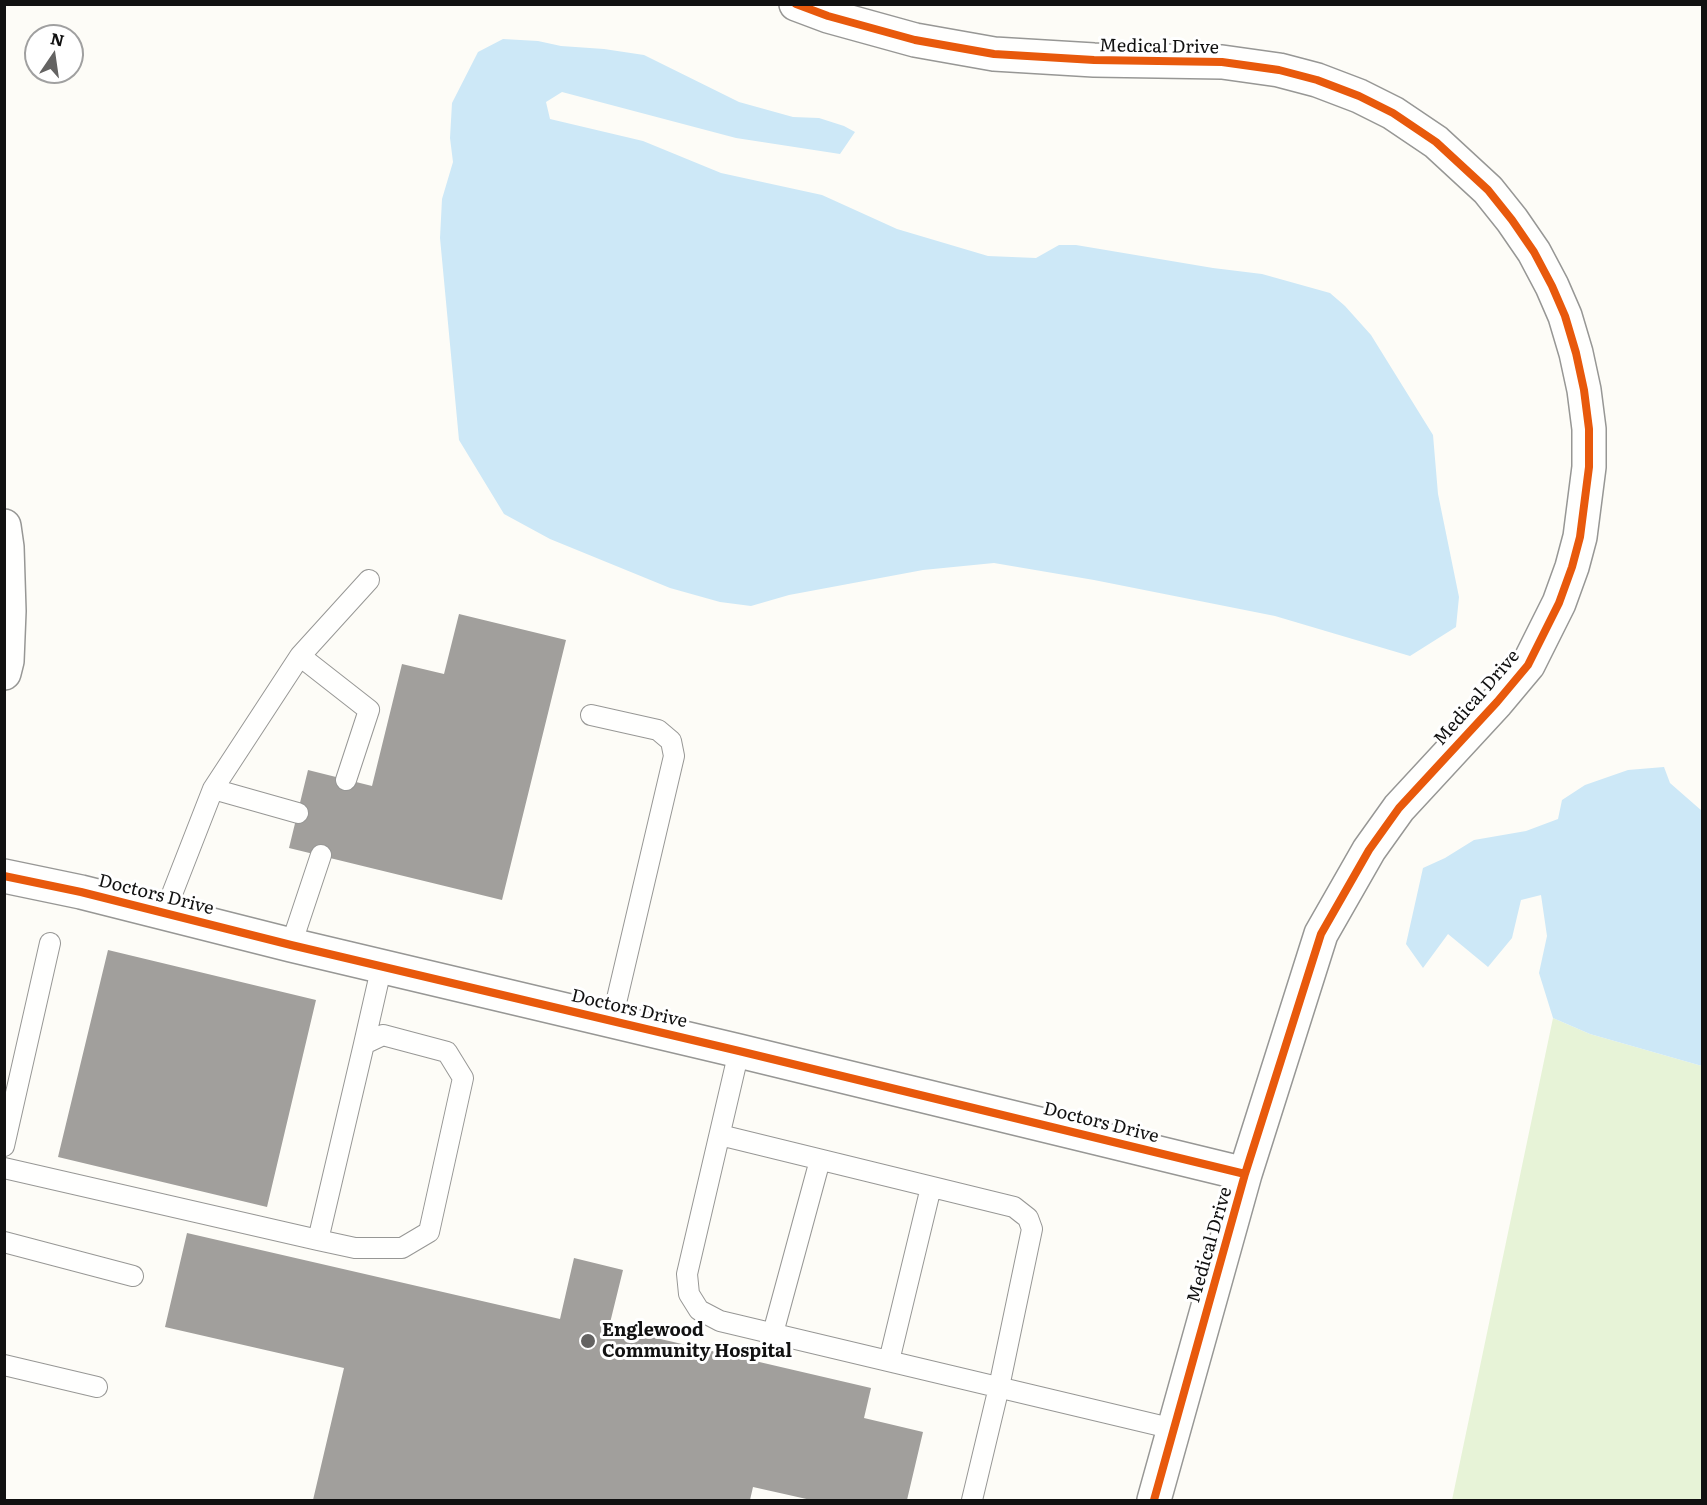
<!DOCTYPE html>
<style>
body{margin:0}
#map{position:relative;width:1707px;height:1505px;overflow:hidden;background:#fdfcf7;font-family:Literata,serif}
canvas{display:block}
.frame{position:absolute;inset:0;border:6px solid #111;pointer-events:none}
.north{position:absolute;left:24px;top:24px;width:60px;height:60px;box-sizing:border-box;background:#fff;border:2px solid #a0a0a0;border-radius:50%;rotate:13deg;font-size:16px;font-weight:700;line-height:24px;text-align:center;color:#111}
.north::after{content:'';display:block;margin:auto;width:21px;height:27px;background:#646362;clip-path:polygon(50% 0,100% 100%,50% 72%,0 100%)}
</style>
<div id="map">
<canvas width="1707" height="1505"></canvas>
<div class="frame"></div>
<div class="north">N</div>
</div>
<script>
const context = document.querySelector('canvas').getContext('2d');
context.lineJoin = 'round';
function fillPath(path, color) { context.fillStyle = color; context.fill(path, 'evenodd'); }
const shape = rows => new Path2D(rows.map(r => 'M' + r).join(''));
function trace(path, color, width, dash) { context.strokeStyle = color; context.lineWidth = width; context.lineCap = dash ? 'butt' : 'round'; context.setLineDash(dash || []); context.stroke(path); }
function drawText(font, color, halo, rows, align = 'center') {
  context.font = font + ' Literata,serif'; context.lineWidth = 6; context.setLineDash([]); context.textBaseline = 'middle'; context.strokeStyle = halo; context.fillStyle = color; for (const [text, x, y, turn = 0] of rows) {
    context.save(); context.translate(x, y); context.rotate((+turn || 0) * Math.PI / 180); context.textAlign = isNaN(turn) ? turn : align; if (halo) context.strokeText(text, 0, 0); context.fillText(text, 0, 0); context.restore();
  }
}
const green = shape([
 [1553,1018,1590,1034,1702,1066,1702,1500,1452,1500]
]);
const water = shape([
 [503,39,538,41,561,46,604,49,644,55,739,102,793,117,819,118,844,126,855,132,840,154,736,138,562,92,546,102,550,119,643,141,721,173,822,195,897,229,988,256,1036,258,1059,245,1076,245,1213,268,1262,274,1330,293,1345,306,1371,335,1433,435,1438,494,1459,597,1456,627,1410,656,1275,616,1094,580,994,563,923,570,789,595,751,606,720,602,670,588,550,539,504,514,459,440,440,238,442,199,453,162,450,138,452,103,478,52],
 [1664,767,1670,783,1702,811,1702,1066,1590,1034,1553,1018,1539,973,1547,936,1541,895,1521,900,1512,938,1488,967,1448,934,1423,968,1406,944,1423,868,1445,858,1474,840,1526,831,1558,819,1562,800,1585,785,1628,770]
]);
const building = shape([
 [459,614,566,640,502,900,289,848,308,770,372,786,402,664,444,674],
 [108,950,316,1000,267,1207,58,1157],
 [187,1233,560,1319,574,1258,623,1270,609,1327,871,1388,864,1418,923,1432,907,1500,811,1500,753,1487,750,1500,313,1500,344,1368,165,1327]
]);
const lane = shape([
 [300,656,369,580],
 [591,715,658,730,671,741,674,756,612,1020],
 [213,789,298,813],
 [165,912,213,789,300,656,369,710,346,780],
 [291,945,321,855],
 [364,1044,382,965],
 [739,1051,687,1274,689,1294,699,1310,720,1321,1174,1429],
 [720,1135,1014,1207,1028,1218,1032,1229,999,1387,972,1500],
 [4,1146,50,943],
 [4,1168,318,1240,355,1248,402,1248,429,1232,463,1078,447,1052,383,1035,364,1044,318,1240],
 [4,1242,133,1276],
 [773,1333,820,1160],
 [889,1361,931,1187],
 [4,1365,97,1387]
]);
const street = shape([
 [796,4,828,16,915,40,994,54,1094,60,1222,62,1279,70,1317,80,1359,96,1393,113,1436,142,1488,190,1512,220,1534,252,1552,286,1565,316,1576,353,1584,390,1589,429,1589,467,1580,537,1572,567,1559,603,1528,665,1497,702,1399,808,1369,850,1321,934,1245,1174,1154,1500],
 [4,526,7,547,9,611,7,661,4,673],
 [4,876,81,892,291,945,739,1051,1245,1174]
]);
const cycleway = shape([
 [796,4,828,16,915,40,994,54,1094,60,1222,62,1279,70,1317,80,1359,96,1393,113,1436,142,1488,190,1512,220,1534,252,1552,286,1565,316,1576,353,1584,390,1589,429,1589,467,1580,537,1572,567,1559,603,1528,665,1497,702,1399,808,1369,850,1321,934,1245,1174,1154,1500],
 [4,876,81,892,291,945,739,1051,1245,1174]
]);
const markers = [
 [588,1341,8,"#646362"]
];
const streetNames = [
 ["Medical Drive",1159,47,1],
 ["Medical Drive",1477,698,-49],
 ["Doctors Drive",156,895,14],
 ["Doctors Drive",629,1009,13],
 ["Doctors Drive",1101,1123,14],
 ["Medical Drive",1210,1245,-74]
];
const poiNames = [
 ["Englewood",602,1331],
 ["Community Hospital",602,1352]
];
fillPath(green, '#e7f3d7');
fillPath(water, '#cde8f7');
fillPath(building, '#a19f9c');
trace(lane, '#979795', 22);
trace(street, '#979795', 36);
trace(lane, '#fffffe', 20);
trace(street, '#fffffe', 33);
trace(cycleway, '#e8590c', 8);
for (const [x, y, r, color] of markers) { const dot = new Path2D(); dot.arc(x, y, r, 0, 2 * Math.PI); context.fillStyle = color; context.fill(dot); trace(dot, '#fff', 2); }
drawText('18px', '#111', '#fff', streetNames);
drawText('bold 18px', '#111', '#fff', poiNames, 'left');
</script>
